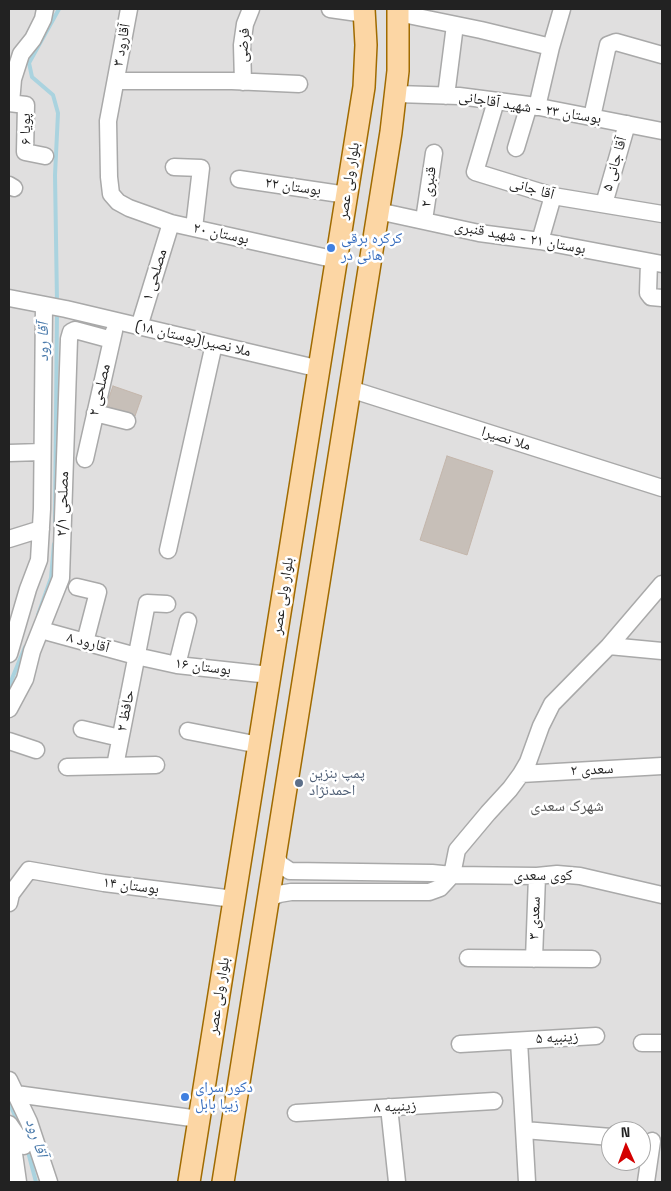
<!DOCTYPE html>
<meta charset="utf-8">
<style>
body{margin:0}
#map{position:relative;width:671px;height:1191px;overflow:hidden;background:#f2efe9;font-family:"Space Grotesk",sans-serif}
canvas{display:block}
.frame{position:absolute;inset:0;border:10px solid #222;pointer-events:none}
.north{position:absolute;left:601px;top:1121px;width:50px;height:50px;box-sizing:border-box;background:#fff;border:1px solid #a7a7a7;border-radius:50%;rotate:358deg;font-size:14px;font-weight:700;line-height:20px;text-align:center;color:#222}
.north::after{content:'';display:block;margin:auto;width:18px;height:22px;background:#d40000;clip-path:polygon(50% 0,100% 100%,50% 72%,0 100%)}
</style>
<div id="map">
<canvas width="671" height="1191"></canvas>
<div class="frame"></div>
<div class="north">N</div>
</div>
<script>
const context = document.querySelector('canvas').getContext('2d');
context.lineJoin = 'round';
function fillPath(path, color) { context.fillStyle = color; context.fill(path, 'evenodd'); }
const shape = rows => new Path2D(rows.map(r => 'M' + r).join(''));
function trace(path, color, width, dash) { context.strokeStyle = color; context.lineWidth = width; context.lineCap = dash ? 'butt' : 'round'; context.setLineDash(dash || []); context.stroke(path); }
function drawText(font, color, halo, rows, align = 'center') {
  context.font = font + ' "Space Grotesk","Noto Naskh Arabic",sans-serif'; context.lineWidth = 5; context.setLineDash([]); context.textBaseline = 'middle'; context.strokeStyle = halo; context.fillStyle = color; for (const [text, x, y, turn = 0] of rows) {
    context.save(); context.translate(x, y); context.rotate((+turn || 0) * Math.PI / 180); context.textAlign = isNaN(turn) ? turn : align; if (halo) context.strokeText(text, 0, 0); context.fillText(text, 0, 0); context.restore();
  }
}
const residential = shape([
 [9,9,662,9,662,1182,9,1182],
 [611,1131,641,1131,641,1161,611,1161]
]);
const stream = shape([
 [57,302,55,175,58,113,53,95,32,77,29,63,59,9],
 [55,522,57,312],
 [38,615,51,578,54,544],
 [9,686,25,647],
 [9,1102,22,1132],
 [27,1148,36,1182]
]);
const building = shape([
 [113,386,142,396,135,416,106,406,113,386],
 [447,456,493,471,467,555,420,540,447,456]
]);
const minor = shape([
 [129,9,108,121,109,177,111,194,118,202,129,208,171,223,337,260],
 [330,9,365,14],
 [398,13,481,30,551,47,562,9],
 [116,81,232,81,299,84],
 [243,82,242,45,245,24,251,9],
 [397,94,459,96,529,105,662,131],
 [446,96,455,25],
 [496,101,475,172,553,196,662,214],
 [9,103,26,105,25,152,45,156],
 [11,103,13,79,21,54,33,39,43,19,45,9],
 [537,107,551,47],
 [592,117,608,45,616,42,662,55],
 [516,148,529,105],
 [174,167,201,168,194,228],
 [239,179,347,195],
 [9,185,14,188],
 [604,204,627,124],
 [378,211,479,233,540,241,662,264],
 [424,220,434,153],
 [540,241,553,196],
 [649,262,648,293,651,297,662,298],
 [9,298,66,309,320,369],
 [139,327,171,223],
 [350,389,662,488],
 [95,413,127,421],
 [9,453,42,452],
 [85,459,114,331],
 [9,539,41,529],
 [168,550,214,344],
 [662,584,609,646,552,704,541,726,528,762,521,774,510,789,488,813,457,850,452,875,537,876,557,874,580,876,662,895],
 [77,587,98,592,85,642],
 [41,630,136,656,177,665,270,675],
 [609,646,662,651],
 [9,654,28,589,39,560,42,509,44,305],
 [177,665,188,621],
 [9,709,25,679,32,651,61,578,69,339,71,332,75,330,112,340],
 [82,729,120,738],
 [188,731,259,745],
 [9,741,36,750],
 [115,766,147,603,167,604],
 [67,767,156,765],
 [521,774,662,766],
 [268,899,279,894,291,892,429,892,440,888,452,875,432,873,290,871,281,865,275,856],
 [9,903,11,894,29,870,104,883,234,899],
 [468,958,592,959],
 [534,959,537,876],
 [519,1041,527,1182],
 [642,1043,662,1043],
 [460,1044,596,1036],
 [9,1080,29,1122,49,1182],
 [16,1094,199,1119],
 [389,1107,397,1182],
 [296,1113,494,1101],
 [9,1124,24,1146],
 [524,1130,611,1137],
 [13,1147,18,1182],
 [646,1182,652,1141]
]);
const major = shape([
 [189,1182,364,87,366,45,364,9],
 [223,1182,391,132,398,71,398,9]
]);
const markers = [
 [331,248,5,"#3f7fe0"],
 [299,783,5,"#5c6f8a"],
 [185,1097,5,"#3f7fe0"]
];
const streetNames = [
 ["آقارود ۳",122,45,-80],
 ["فرضی",244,45,-86],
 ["بوستان ۲۳ - شهید آقاجانی",530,108,9],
 ["پویا ۶",26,129,-90],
 ["آقا جانی ۵",615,164,-74],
 ["بلوار ولی عصر",349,181,-81],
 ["بوستان ۲۲",293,187,8],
 ["قنبری ۲",429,187,-82],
 ["آقا جانی",532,189,16],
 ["بوستان ۲۰",221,234,12],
 ["بوستان ۲۱ - شهید قنبری",520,238,10],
 ["مصلحی ۱",155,275,-73],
 ["ملا نصیرا(بوستان ۱۸)",193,339,13],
 ["مصلحی ۲",100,390,-77],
 ["ملا نصیرا",506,439,17],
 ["مصلحی ۲/۱",63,504,-88],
 ["بلوار ولی عصر",283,596,-81],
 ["آقارود ۸",88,643,15],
 ["بوستان ۱۶",203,667,7],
 ["حافظ ۲",126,711,-79],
 ["سعدی ۲",592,770,-3],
 ["کوی سعدی",543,876],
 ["بوستان ۱۴",131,886,7],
 ["سعدی ۳",535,918,-88],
 ["بلوار ولی عصر",219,996,-81],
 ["زینبیه ۵",557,1038,-3],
 ["زینبیه ۸",395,1107,-3]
];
const shopNames = [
 ["کرکره برقی",341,239],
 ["هانی در",341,256],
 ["دکور سرای",195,1088],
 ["زیبا بابل",195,1105]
];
const serviceNames = [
 ["پمپ بنزین",309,774],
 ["احمدنژاد",309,791]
];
const waterNames = [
 ["آقا رود",44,342,-90],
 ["آقا رود",36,1138,72]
];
const neighbourhoodNames = [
 ["شهرک سعدی",567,807]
];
fillPath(residential, '#e0dfdf');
trace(stream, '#aad3df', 4);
fillPath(building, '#c7bfb8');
trace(building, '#c4b6ab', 1);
trace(minor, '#a9a9a9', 19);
trace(major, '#a06b00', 24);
trace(minor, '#fff', 16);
trace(major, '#fcd6a4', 21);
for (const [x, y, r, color] of markers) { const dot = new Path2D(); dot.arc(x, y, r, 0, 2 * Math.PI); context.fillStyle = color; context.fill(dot); trace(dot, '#fff', 2); }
drawText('15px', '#222', '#fff', streetNames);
drawText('15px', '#366cbe', '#fff', shopNames, 'left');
drawText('15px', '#4e5e75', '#fff', serviceNames, 'left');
drawText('italic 16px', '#4a7aab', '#fff', waterNames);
drawText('16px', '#555', '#fff', neighbourhoodNames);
</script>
